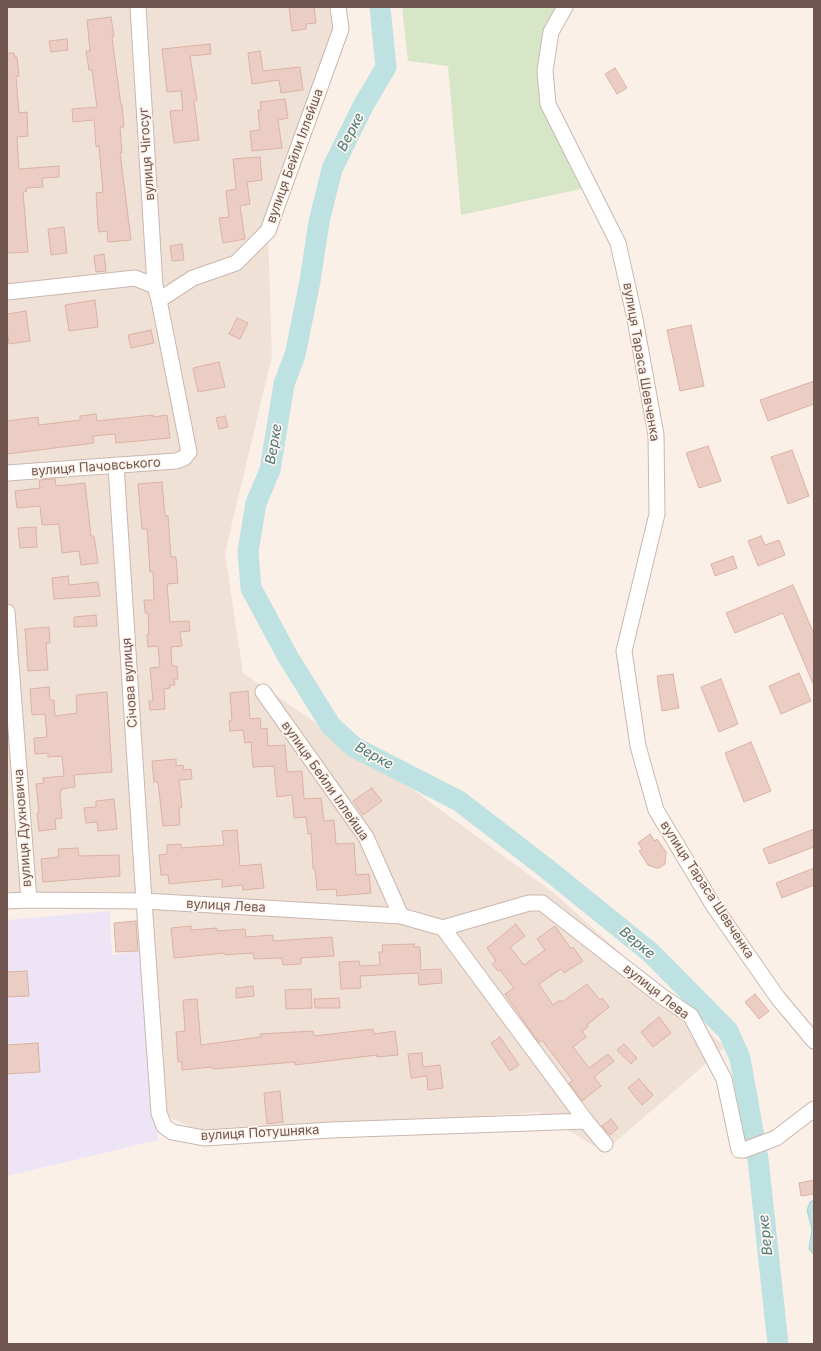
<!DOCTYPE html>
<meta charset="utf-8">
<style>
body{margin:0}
#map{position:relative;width:821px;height:1351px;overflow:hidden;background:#faf0e8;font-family:Inter,sans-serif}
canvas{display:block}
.frame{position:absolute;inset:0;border:8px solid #70564f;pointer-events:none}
</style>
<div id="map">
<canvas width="821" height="1351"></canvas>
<div class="frame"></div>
</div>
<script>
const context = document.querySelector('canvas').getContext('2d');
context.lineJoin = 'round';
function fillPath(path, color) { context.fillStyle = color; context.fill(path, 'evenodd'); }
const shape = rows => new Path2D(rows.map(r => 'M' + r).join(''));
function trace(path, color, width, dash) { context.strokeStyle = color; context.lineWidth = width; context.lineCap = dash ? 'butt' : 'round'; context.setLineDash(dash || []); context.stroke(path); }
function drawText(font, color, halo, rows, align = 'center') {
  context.font = font + ' Inter,sans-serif'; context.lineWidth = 3.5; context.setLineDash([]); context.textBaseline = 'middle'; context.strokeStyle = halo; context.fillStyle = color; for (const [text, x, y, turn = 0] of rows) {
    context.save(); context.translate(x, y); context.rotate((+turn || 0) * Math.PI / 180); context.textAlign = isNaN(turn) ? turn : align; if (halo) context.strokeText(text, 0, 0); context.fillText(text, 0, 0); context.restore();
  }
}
const residential = shape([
 [7,7,339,7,341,29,268,231,272,356,225,553,243,673,401,781,554,893,725,1047,604,1152,538,1112,217,1138,159,1113,143,901,7,901]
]);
const education = shape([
 [110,911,112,955,142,951,158,1140,7,1176,7,920]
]);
const green = shape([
 [402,7,556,7,545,27,537,67,542,108,581,189,461,215,448,66,408,61]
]);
const water = shape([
 [814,1200,814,1255,809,1249,812,1229,807,1210,810,1202,814,1200]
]);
const river = shape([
 [380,7,386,67,363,106,332,169,319,222,310,281,295,355,284,384,270,470,256,503,248,552,251,588,288,657,331,726,354,747,459,801,546,868,651,953,728,1031,740,1058,758,1159,778,1344]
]);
const building = shape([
 [289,7,314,7,316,23,306,24,306,29,292,31,289,7],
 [111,17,114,37,112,37,117,76,121,105,122,105,124,127,120,127,122,153,120,153,131,240,108,242,107,231,99,232,98,226,96,193,103,192,99,146,96,147,94,120,73,122,72,109,97,107,92,70,89,70,86,51,90,51,87,20,111,17],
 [67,39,68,50,51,52,49,41,67,39],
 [210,44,211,54,190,56,197,100,194,101,199,140,174,143,170,111,183,110,181,91,167,92,162,49,210,44],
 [260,51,263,71,300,67,303,90,281,93,279,80,252,84,248,53,260,51],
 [7,53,14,53,15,57,17,57,19,76,16,77,19,113,27,112,28,136,17,137,19,169,59,166,59,177,42,178,43,187,26,188,27,191,23,192,28,252,7,253,7,53],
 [615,68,627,88,617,94,605,74,615,68],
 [285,99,288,118,278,120,282,148,252,151,250,131,260,130,258,110,261,110,260,102,285,99],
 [260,157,262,180,247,182,250,204,240,206,245,239,223,243,219,218,229,217,226,191,236,189,233,159,260,157],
 [64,227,67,253,51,255,48,229,64,227],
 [182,244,184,260,172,261,170,246,182,244],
 [104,254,106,271,96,272,94,256,104,254],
 [95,300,98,327,69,331,65,305,95,300],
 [26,311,30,341,9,344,7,329,7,314,26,311],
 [237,318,248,323,240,339,229,334,237,318],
 [691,325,704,386,680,391,667,330,691,325],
 [151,330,154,343,131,348,128,335,151,330],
 [219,362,225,387,198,392,193,368,219,362],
 [814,381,814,404,768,421,760,400,814,381],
 [96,414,97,421,153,415,153,417,167,415,170,438,116,443,115,434,93,436,94,443,7,454,7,421,38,417,39,425,80,420,80,416,96,414],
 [225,416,228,427,219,429,216,418,225,416],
 [708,446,721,481,699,488,686,453,708,446],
 [792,450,809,496,788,504,771,457,792,450],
 [55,479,56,486,85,483,91,536,94,536,98,563,81,565,79,551,62,553,59,524,42,525,40,506,17,508,15,491,40,488,39,480,55,479],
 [162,482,165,516,168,516,171,557,176,557,178,583,167,584,170,622,189,621,190,631,180,632,182,646,171,647,172,666,177,666,178,679,174,679,175,685,170,685,170,688,164,689,165,709,150,710,149,701,153,701,150,668,160,667,158,646,148,647,147,634,149,634,148,613,145,613,144,600,154,600,153,572,150,572,147,529,142,529,138,484,162,482],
 [36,527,37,547,20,548,18,528,36,527],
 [761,536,765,545,779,540,785,555,758,566,748,541,761,536],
 [733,556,737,568,715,576,711,564,733,556],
 [68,576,69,585,98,582,100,596,54,599,52,578,68,576],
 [793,585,814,634,814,686,783,613,735,633,726,613,793,585],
 [96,615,97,626,74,627,74,617,96,615],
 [49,627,50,643,46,643,48,670,28,671,25,629,49,627],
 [799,673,811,701,781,714,769,686,799,673],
 [673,674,679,708,662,711,657,676,673,674],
 [721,679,738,724,719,732,701,687,721,679],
 [49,687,50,700,54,700,55,716,77,713,76,695,107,692,112,772,74,775,75,787,61,789,60,797,62,818,55,819,56,829,39,831,37,813,39,813,36,784,44,783,43,778,64,776,62,756,48,757,48,753,35,754,34,738,47,737,45,714,32,715,30,689,49,687],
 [248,691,250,719,260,718,261,729,267,728,268,746,285,745,287,772,302,771,304,799,321,798,324,821,334,820,336,844,354,843,356,875,369,874,371,893,337,896,336,889,317,890,315,869,313,869,311,833,308,834,306,817,294,818,292,795,277,797,274,766,253,767,251,742,245,743,243,730,230,731,229,721,232,720,230,693,248,691],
 [751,742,771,791,744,802,725,753,751,742],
 [176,759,176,766,183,765,184,770,191,769,192,779,179,780,182,807,179,808,180,825,163,826,158,782,154,782,152,761,176,759],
 [372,788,382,801,363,815,353,801,372,788],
 [114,799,117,829,98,831,97,822,86,823,84,808,96,807,96,801,114,799],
 [814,829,814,847,769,864,763,849,814,829],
 [237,830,240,866,261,864,264,888,243,890,242,885,222,887,222,879,169,884,168,875,161,875,159,855,167,854,167,845,181,844,181,848,224,845,222,831,237,830],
 [650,834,655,841,657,839,666,852,665,864,659,868,656,868,648,865,639,851,642,849,638,843,650,834],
 [78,848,79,856,119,855,120,876,43,882,41,859,59,857,58,849,78,848],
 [814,868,814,885,782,898,776,883,814,868],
 [136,921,138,951,116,952,114,923,136,921],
 [516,924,525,936,510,947,524,965,545,950,537,939,555,926,571,949,573,947,583,961,564,973,561,969,539,984,553,1005,560,1000,562,1002,587,984,600,1000,602,998,609,1007,587,1025,588,1027,582,1031,586,1037,573,1047,589,1068,608,1054,614,1061,594,1077,601,1086,582,1101,569,1083,573,1081,542,1040,539,1043,505,994,514,988,500,970,498,971,492,964,496,961,487,948,516,924],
 [191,926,191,930,217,928,217,931,245,929,246,937,273,935,273,941,332,937,334,956,301,958,301,964,283,965,282,958,254,959,253,953,225,955,225,953,174,958,171,928,191,926],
 [414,944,414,947,420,947,421,970,441,969,442,983,419,985,418,973,360,976,361,988,341,989,339,962,359,961,360,966,380,965,379,952,383,952,382,945,414,944],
 [27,971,29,996,7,997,7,972,27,971],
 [253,986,254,996,236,998,236,988,253,986],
 [311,989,312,1008,286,1009,285,990,311,989],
 [755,994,769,1011,759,1019,745,1002,755,994],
 [339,998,340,1008,315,1008,314,999,339,998],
 [197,999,201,1045,261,1037,260,1034,313,1031,314,1036,373,1029,374,1034,395,1031,398,1055,377,1057,377,1055,295,1065,295,1062,213,1069,212,1067,182,1070,182,1062,178,1062,176,1032,185,1031,183,1000,197,999],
 [659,1017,671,1033,653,1047,641,1032,659,1017],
 [500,1037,519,1065,510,1071,491,1043,500,1037],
 [38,1043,40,1072,7,1074,7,1045,38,1043],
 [624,1044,637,1058,631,1064,617,1050,624,1044],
 [422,1053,423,1067,440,1065,443,1088,428,1090,427,1076,411,1078,408,1054,422,1053],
 [639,1079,653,1095,642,1105,628,1088,639,1079],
 [280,1091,283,1122,267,1124,264,1093,280,1091],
 [611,1119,618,1128,610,1135,602,1126,611,1119],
 [814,1180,814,1194,801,1196,799,1183,814,1180]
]);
const minor = shape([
 [138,7,155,286,159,300],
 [565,7,551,32,545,71,548,104,618,243,635,319,656,435,657,514,624,651,638,746,656,810,713,905,778,998,814,1041],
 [7,292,135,278,155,286],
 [116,465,144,901,159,1113,164,1126,172,1132,204,1138,331,1130,586,1121],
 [7,473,176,461,184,458,189,452,159,300,193,278,236,263,268,231,341,29,338,7],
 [7,612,29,900],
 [263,692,366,837,401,916],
 [7,901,29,900,144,901,401,916,443,928],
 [605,1144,586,1121,443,928,529,903,542,903,660,995,691,1016,724,1079,739,1150,744,1150,776,1138,814,1109]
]);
const streetNames = [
 ["вулиця Чігосуг",147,154,-94],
 ["вулиця Бейли Іллейша",295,156,-70],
 ["вулиця Тараса Шевченка",641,362,80],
 ["вулиця Пачовського",96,467,-4],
 ["Січова вулиця",130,683,-94],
 ["вулиця Бейли Іллейша",325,781,55],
 ["вулиця Духновича",23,828,-94],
 ["вулиця Тараса Шевченка",707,890,57],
 ["вулиця Лева",226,906,3],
 ["вулиця Лева",656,992,38],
 ["вулиця Потушняка",260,1133,-3]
];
const waterNames = [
 ["Верке",351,132,-62],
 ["Верке",274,444,-80],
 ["Верке",374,756,29],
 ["Верке",637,943,40],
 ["Верке",766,1235,-96]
];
fillPath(residential, '#f0e1d7');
fillPath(education, '#ede4f6');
fillPath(green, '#d8e6c8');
fillPath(water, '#bee1e1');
trace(water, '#a6d1d1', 1);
trace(river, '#bee1e1', 21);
fillPath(building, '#eccdc3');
trace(building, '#dcb2a5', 1);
trace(minor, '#cab7af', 17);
trace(minor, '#fff', 15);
drawText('13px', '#70564f', '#fdf5ed', streetNames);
drawText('italic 14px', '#48797b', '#fdf5ed', waterNames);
</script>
